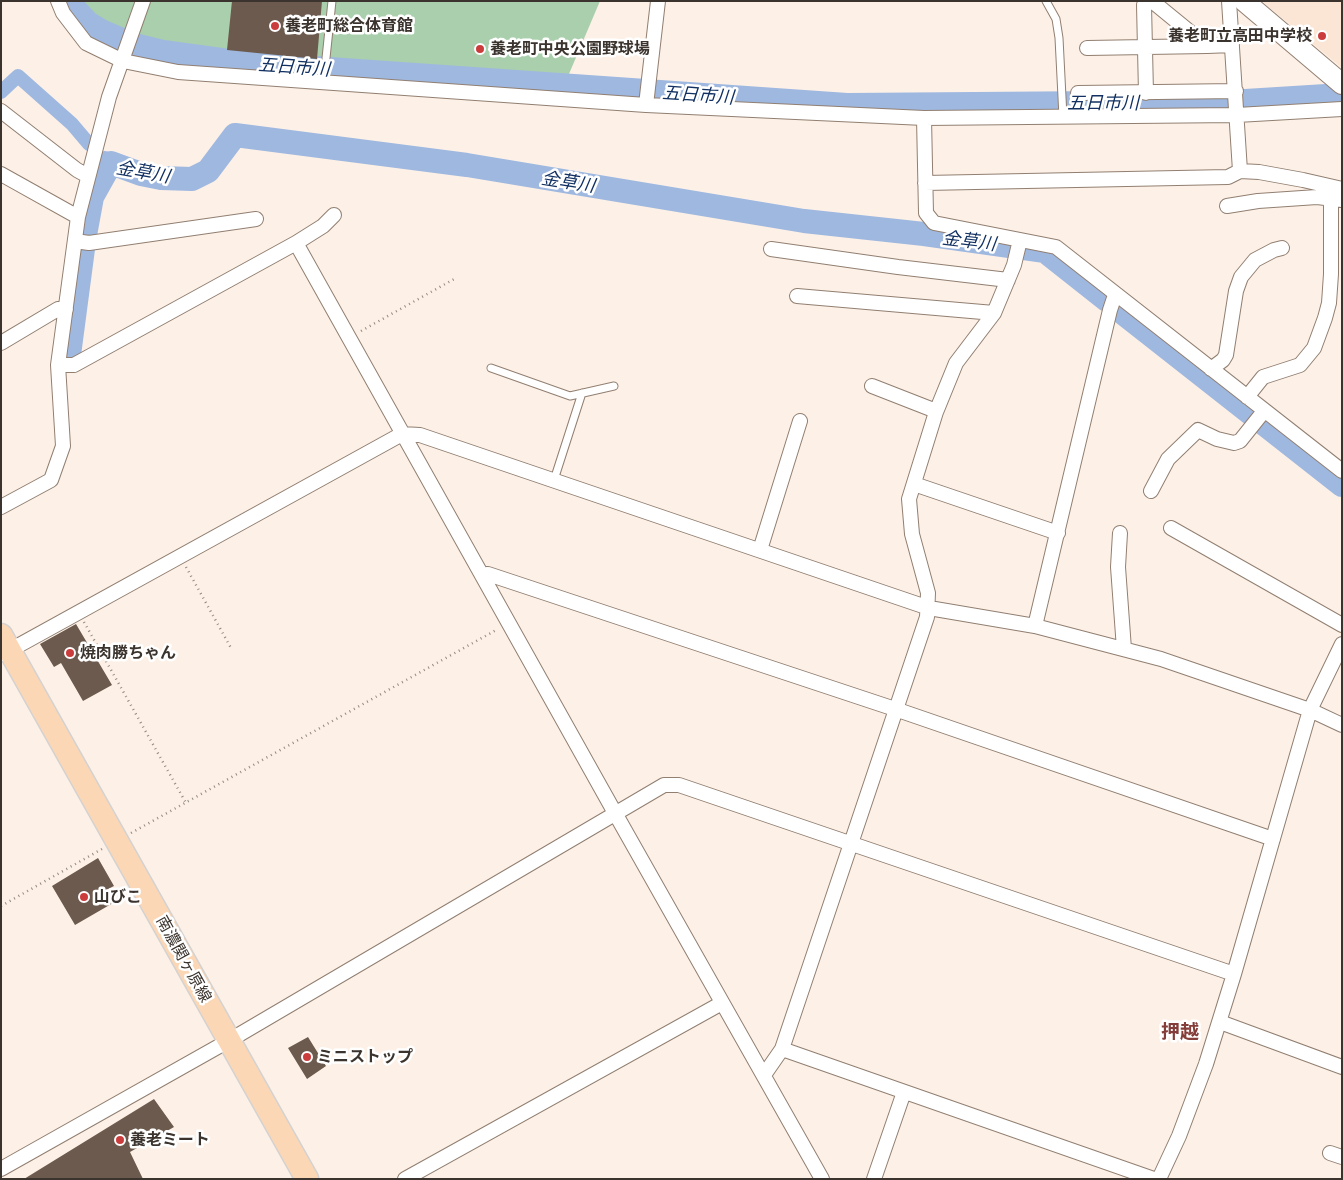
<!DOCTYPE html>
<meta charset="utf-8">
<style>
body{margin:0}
#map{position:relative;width:1343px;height:1180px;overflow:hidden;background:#fdf1e7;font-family:"Exo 2",sans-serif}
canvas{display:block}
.frame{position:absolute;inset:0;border:2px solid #3b342e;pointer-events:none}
</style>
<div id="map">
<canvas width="1343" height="1180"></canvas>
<div class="frame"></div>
</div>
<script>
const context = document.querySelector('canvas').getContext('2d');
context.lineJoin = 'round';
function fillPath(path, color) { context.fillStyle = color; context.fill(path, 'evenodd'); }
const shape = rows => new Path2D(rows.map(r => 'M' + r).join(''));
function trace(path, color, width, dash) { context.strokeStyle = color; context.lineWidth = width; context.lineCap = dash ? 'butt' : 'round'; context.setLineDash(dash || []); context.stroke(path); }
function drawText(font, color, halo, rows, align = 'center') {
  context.font = font + ' "Exo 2","Noto Sans JP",sans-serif'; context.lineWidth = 5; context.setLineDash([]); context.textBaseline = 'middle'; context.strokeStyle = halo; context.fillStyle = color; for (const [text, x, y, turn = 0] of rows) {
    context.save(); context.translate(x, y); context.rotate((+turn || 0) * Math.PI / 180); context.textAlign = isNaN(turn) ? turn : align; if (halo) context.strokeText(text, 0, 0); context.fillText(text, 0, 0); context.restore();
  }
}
const built = shape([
 [1262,1,1342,1,1342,68,1264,3]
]);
const green = shape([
 [83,1,600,1,566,81,221,55,145,42,101,26,85,9]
]);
const canal = shape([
 [1,92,18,76,72,124,89,144],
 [105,158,111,163]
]);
const river = shape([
 [72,1,73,7,88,23,101,31,134,45,163,52,243,63,847,105,1229,102,1342,95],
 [85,235,92,197,111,163,141,174,161,178,192,179,208,171,235,135,467,165,804,221,924,234,1045,251,1107,300],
 [1118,309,1342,485],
 [69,355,83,249]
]);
const building = shape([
 [232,1,322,1,317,59,227,50],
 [76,624,112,685,83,701,61,663,54,667,40,644],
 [98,858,114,886,106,890,113,903,75,925,52,886],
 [308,1037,326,1066,307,1079,288,1048],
 [154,1099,174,1127,130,1152,143,1179,24,1179]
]);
const path = shape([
 [361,331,456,278],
 [186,567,231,648],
 [84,622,186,803],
 [131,833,498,629],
 [1,906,102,849]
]);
const lane = shape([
 [1046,1,1056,19,1059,38,1063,117],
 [326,58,332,1],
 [491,368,570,396,614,386],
 [554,480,582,393]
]);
const street = shape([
 [58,1,63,13,86,43,123,61,178,72,646,105,924,118,1237,115,1342,109],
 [1146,1,1144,5,1146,93],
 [1152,1,1207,46,1232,45],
 [1229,1,1240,171,1259,172,1303,180,1342,189],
 [1087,48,1207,46],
 [1078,93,1236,91],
 [646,105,658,1],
 [1,111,77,170,88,176],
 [924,118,926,213,934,223,1056,247,1342,471],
 [1,174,78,217],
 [925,183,1228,177,1240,171],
 [1227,206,1258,201,1317,197,1342,200],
 [75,241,89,243,256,219],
 [296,243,615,813,822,1179],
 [771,249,898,267,1008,280],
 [797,296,994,313],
 [1,343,58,309,66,309],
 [58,365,74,365,296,243,323,226,334,215],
 [1211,369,1223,360,1226,355,1236,291,1241,277,1255,260,1274,250,1282,248],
 [872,386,936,411],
 [1247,397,1263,377,1300,365,1314,348,1325,318,1329,303,1331,274,1331,199],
 [914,484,1058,533],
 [1151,491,1168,459,1198,430,1217,439,1234,443,1240,441,1264,411],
 [1,507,51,480,63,446,58,365,78,217,109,97,143,1],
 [1171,528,1342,625],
 [1120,533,1118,567,1124,649],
 [760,550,800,421],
 [482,575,488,574,895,709,1273,839],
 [1035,626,1110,310,1115,295],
 [3,654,402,434,420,435,929,608,1035,626,1161,659,1310,710,1342,725],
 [1220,1022,1342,1067],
 [782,1049,1154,1179],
 [764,1075,782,1049,927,617,928,593,912,534,909,499,936,412,956,363,994,313,1014,265,1020,240],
 [1330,1153,1342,1157],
 [1,1169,230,1040,664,785,679,785,1234,974],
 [405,1179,722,1003],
 [874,1179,904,1092],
 [1159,1179,1179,1136,1206,1064,1234,974,1310,710,1342,644]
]);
const secondary = shape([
 [1244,1,1342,84]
]);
const primary = shape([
 [1,635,307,1179]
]);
const markers = [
 [275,26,5,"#cb3c3c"],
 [1322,36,5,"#cb3c3c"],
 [480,49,5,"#cb3c3c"],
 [70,653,5,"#cb3c3c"],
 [84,897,5,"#cb3c3c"],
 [307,1057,5,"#cb3c3c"],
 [120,1140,5,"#cb3c3c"]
];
const poiNames = [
 ["養老町総合体育館",285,26],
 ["養老町立高田中学校",1312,36,"right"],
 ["養老町中央公園野球場",490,49],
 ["焼肉勝ちゃん",80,653],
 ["山びこ",94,897],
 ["ミニストップ",317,1057],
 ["養老ミート",130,1140]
];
const streetNames = [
 ["南濃関ヶ原線",184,959,61]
];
const waterNames = [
 ["五日市川",294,67,4],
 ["五日市川",698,95,4],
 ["五日市川",1103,103],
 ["金草川",143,172,10],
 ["金草川",568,182,9],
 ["金草川",969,241,7]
];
const quarterNames = [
 ["押越",1180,1032]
];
fillPath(built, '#fbe6d5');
fillPath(green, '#a9cfad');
trace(canal, '#9fb8e0', 14);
trace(river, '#9fb8e0', 24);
fillPath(building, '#6b5a4d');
trace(lane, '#917f71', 9);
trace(street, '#917f71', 16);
trace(secondary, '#917f71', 22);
trace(primary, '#d4d2d1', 25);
trace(path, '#938a82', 2.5, [1, 4]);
trace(lane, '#fff', 7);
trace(street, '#fff', 14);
trace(secondary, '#fff', 20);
trace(primary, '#fbd7b6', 22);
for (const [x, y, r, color] of markers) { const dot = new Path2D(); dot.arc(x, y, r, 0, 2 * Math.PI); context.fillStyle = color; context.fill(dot); trace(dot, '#fff', 2); }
drawText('bold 16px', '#3b342e', '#fff', poiNames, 'left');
drawText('16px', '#3b342e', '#fff', streetNames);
drawText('italic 18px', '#123162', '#fff', waterNames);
drawText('bold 19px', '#853d39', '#fff', quarterNames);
</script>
